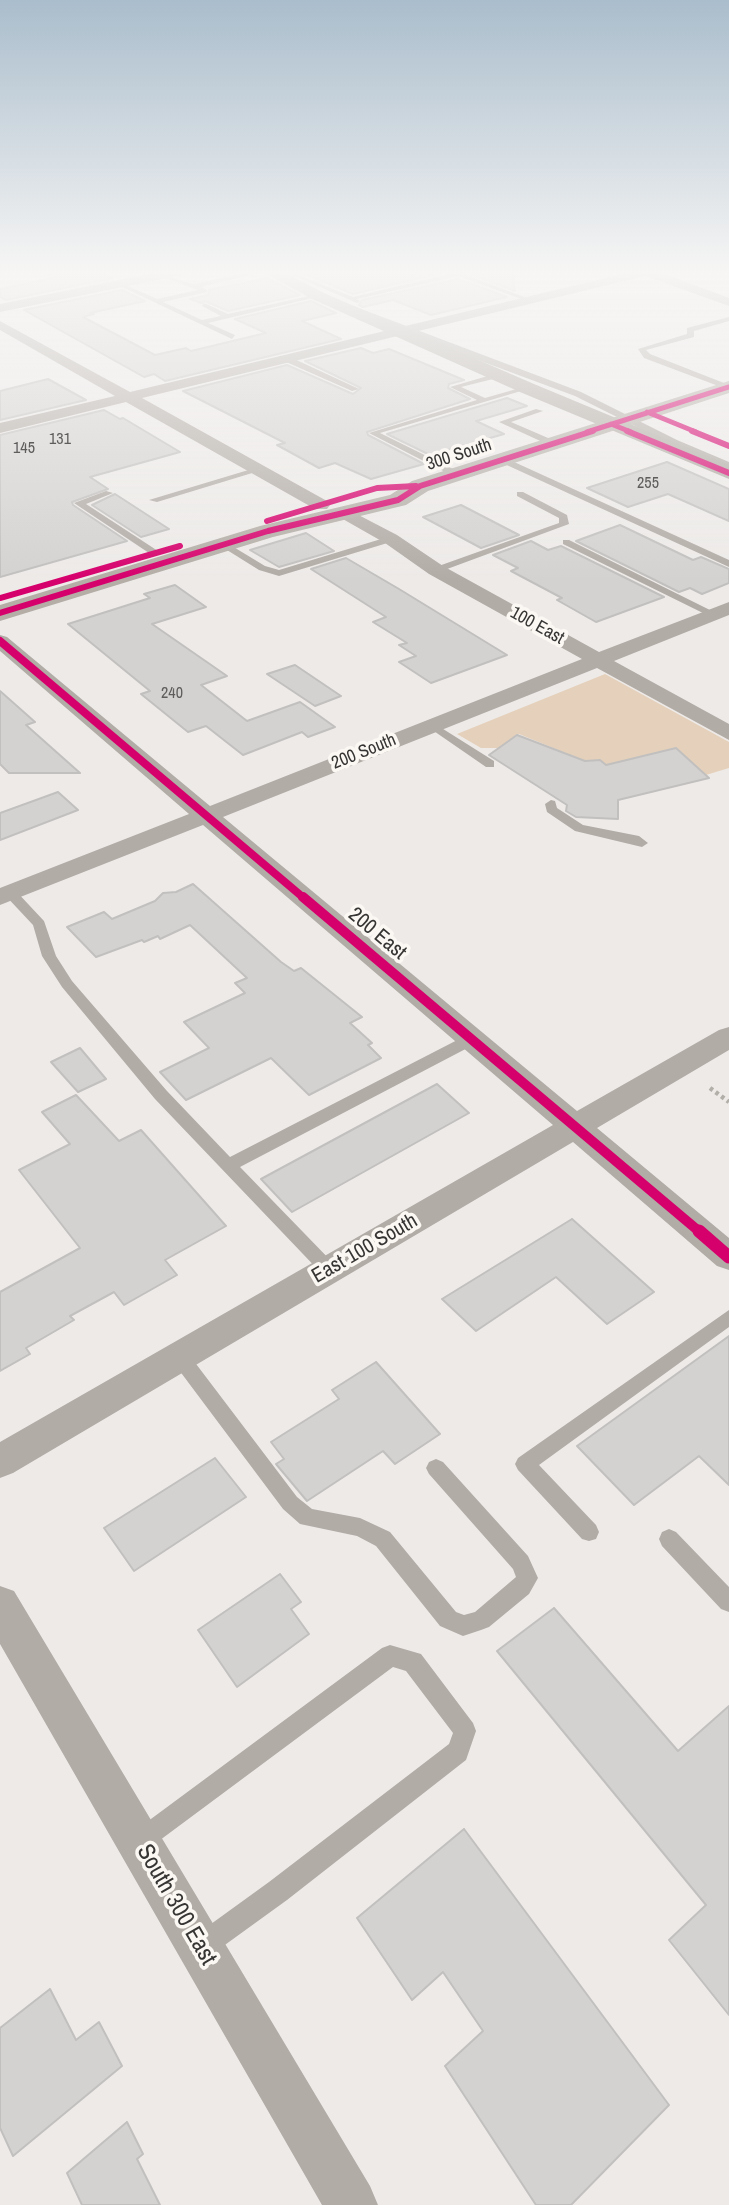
<!DOCTYPE html>
<style>
body{margin:0}
canvas{display:block;background:#edeae8}
</style>
<canvas width="729" height="2205"></canvas>
<script>
const context = document.querySelector('canvas').getContext('2d');
context.lineJoin = 'round';
function fillPath(path, color) { context.fillStyle = color; context.fill(path, 'evenodd'); }
const shape = rows => new Path2D(rows.map(r => 'M' + r).join(''));
function trace(path, color, width, dash) { context.strokeStyle = color; context.lineWidth = width; context.lineCap = dash ? 'butt' : 'round'; context.setLineDash(dash || []); context.stroke(path); }
function drawText(font, color, halo, rows, align = 'center') {
  context.font = font + ' "Archivo Narrow",sans-serif'; context.lineWidth = 7; context.setLineDash([]); context.textBaseline = 'middle'; context.strokeStyle = halo; context.fillStyle = color; for (const [text, x, y, turn = 0] of rows) {
    context.save(); context.translate(x, y); context.rotate((+turn || 0) * Math.PI / 180); context.textAlign = isNaN(turn) ? turn : align; if (halo) context.strokeText(text, 0, 0); context.fillText(text, 0, 0); context.restore();
  }
}
const green = shape([
 [605,674,729,742,729,768,706,775,676,748,606,765,600,760,585,761,519,734,499,748,481,748,457,734]
]);
const building = shape([
 [38,271,97,271,113,278,6,300,0,297,0,289,52,278,38,271],
 [298,271,450,271,353,294,298,271],
 [463,271,513,271,515,291,463,271],
 [267,278,300,295,228,311,205,301,201,303,190,299,208,295,209,290,267,278],
 [458,279,507,297,431,315,393,300,363,307,359,305,362,300,458,279],
 [122,290,145,301,90,313,94,314,83,317,155,355,186,348,191,351,266,333,235,319,311,301,336,313,302,321,341,339,165,381,154,374,144,377,24,310,122,290],
 [361,348,373,353,389,349,464,380,449,384,448,388,470,399,367,432,368,435,424,464,371,479,335,463,319,468,277,445,285,443,183,391,287,365,353,394,361,388,305,361,361,348],
 [48,379,86,400,0,420,0,391,48,379],
 [507,398,527,406,476,421,504,434,430,455,387,434,507,398],
 [104,410,120,419,123,418,180,452,90,477,108,489,72,502,73,505,127,541,0,577,0,435,104,410],
 [667,462,729,489,729,521,668,494,628,507,587,488,667,462],
 [115,494,169,529,141,537,92,505,115,494],
 [461,505,519,535,481,548,423,517,461,505],
 [620,525,693,560,701,557,729,569,729,583,702,594,690,588,679,592,576,541,620,525],
 [306,533,334,551,279,567,250,550,306,533],
 [531,541,548,550,561,546,664,597,596,622,557,600,562,598,511,571,518,568,493,555,531,541],
 [346,558,399,589,507,655,431,683,399,662,416,656,399,645,407,643,373,622,386,617,311,569,346,558],
 [175,585,206,607,152,624,227,676,201,685,247,721,300,702,335,727,308,737,302,732,243,755,206,726,188,732,141,694,150,691,68,624,150,598,144,594,175,585],
 [295,665,341,696,315,706,267,674,295,665],
 [0,691,35,722,26,725,80,773,9,773,0,764,0,691],
 [517,735,585,761,600,760,606,765,676,748,709,778,618,800,618,819,576,817,566,811,567,805,489,755,517,735],
 [58,792,78,810,0,840,0,813,58,792],
 [193,884,281,962,294,971,301,968,362,1017,350,1023,372,1043,368,1045,381,1058,309,1095,271,1058,186,1100,160,1072,209,1048,184,1022,245,993,235,983,247,978,190,925,160,939,158,936,144,942,142,940,96,957,67,927,104,912,112,919,155,901,163,893,176,892,193,884],
 [80,1048,106,1079,78,1092,51,1062,80,1048],
 [437,1084,469,1113,292,1212,261,1179,437,1084],
 [76,1095,119,1141,141,1130,226,1226,165,1260,177,1275,124,1305,114,1292,70,1316,74,1320,26,1348,30,1354,0,1371,0,1292,80,1248,19,1170,70,1144,42,1112,76,1095],
 [572,1219,654,1292,607,1324,556,1277,476,1331,442,1299,572,1219],
 [729,1336,729,1485,699,1456,634,1505,577,1446,729,1336],
 [376,1362,440,1434,395,1464,383,1451,307,1501,276,1464,284,1459,271,1442,339,1399,332,1390,376,1362],
 [215,1458,246,1497,134,1571,104,1528,215,1458],
 [280,1574,301,1602,291,1609,309,1634,237,1687,198,1630,280,1574],
 [554,1608,678,1751,729,1706,729,2015,669,1940,706,1905,497,1651,554,1608],
 [464,1829,669,2105,571,2205,536,2205,445,2066,483,2031,443,1972,412,2000,357,1918,464,1829],
 [50,1989,76,2040,99,2022,122,2066,13,2156,0,2128,0,2028,50,1989],
 [127,2122,143,2154,137,2159,160,2205,82,2205,67,2173,127,2122]
]);
const path = shape([
 [710,1088,729,1102]
]);
const lane = shape([
 [253,271,266,271,201,287,207,290,207,292,163,302,202,320,221,316,202,306,204,303,228,314,318,294,321,296,208,323,235,335,232,339,116,284,121,283,157,299,198,290,160,276,160,274,194,284,253,271],
 [290,272,353,297,458,272,532,300,527,301,458,276,357,299,360,301,357,303,290,274,290,272],
 [343,302,581,392,677,440,729,462,729,468,671,444,575,396,451,350,343,304,343,302],
 [729,317,729,321,694,331,694,337,646,350,650,354,729,385,729,390,644,358,638,349,687,334,687,328,729,317],
 [284,357,290,357,359,389,352,391,284,361,284,357],
 [498,373,501,377,461,387,485,398,527,386,531,388,380,433,459,472,459,476,453,476,369,433,477,400,450,387,498,373],
 [536,409,543,411,511,422,555,441,555,445,549,445,499,422,536,409],
 [501,456,729,560,729,567,498,461,498,457,501,456],
 [255,468,262,470,157,502,149,500,255,468],
 [106,491,113,493,86,504,158,551,158,555,152,555,74,503,106,491],
 [517,492,523,492,567,515,569,524,439,572,433,572,433,568,559,523,559,518,517,496,517,492],
 [391,536,396,539,394,541,279,576,259,570,219,545,227,543,265,566,279,570,391,536],
 [563,540,569,540,718,614,709,616,563,544,563,540],
 [432,722,494,761,494,767,486,767,428,727,428,723,432,722],
 [551,800,555,801,557,808,583,825,639,836,648,843,642,847,575,831,547,812,545,804,551,800],
 [10,889,15,890,44,921,56,956,72,981,167,1091,230,1157,467,1035,477,1035,480,1039,477,1043,240,1167,335,1265,338,1270,335,1275,329,1277,323,1275,155,1099,62,987,42,956,33,925,3,893,10,889],
 [729,1310,729,1327,539,1465,596,1525,599,1532,596,1539,589,1541,582,1539,518,1470,515,1464,518,1458,729,1310],
 [180,1349,187,1352,297,1497,312,1509,360,1518,390,1532,456,1612,464,1615,475,1612,516,1577,513,1569,429,1474,426,1468,429,1462,436,1459,443,1462,528,1556,538,1578,529,1594,489,1627,481,1630,463,1636,440,1626,376,1546,357,1536,300,1524,283,1509,173,1362,171,1357,173,1352,180,1349],
 [669,1529,676,1532,729,1587,729,1612,721,1609,662,1546,659,1539,662,1532,669,1529],
 [390,1645,421,1654,473,1723,476,1731,466,1760,287,1900,211,1955,202,1959,193,1955,189,1946,193,1937,269,1882,449,1744,453,1733,406,1671,393,1667,148,1849,140,1853,132,1849,128,1841,132,1833,382,1648,390,1645]
]);
const street = shape([
 [163,271,188,271,182,275,0,312,0,304,163,271],
 [635,271,657,271,729,298,729,306,645,276,142,398,327,501,330,505,327,509,315,509,126,402,0,433,0,423,115,396,0,330,0,321,130,392,635,271],
 [347,509,397,535,443,566,599,652,729,602,729,615,614,661,729,724,729,740,597,668,223,817,577,1111,719,1030,729,1027,729,1050,597,1128,729,1238,729,1270,717,1266,573,1142,13,1473,0,1478,0,1442,553,1125,203,825,0,905,0,888,189,814,0,651,0,635,7,637,210,806,582,659,429,574,385,543,341,518,338,514,347,509],
 [0,1586,14,1591,370,2186,378,2205,322,2205,0,1644,0,1586]
]);
const primary = shape([
 [729,381,729,393,428,491,406,505,273,537,0,621,0,605,260,526,390,495,412,481,729,381]
]);
const highway = shape([
 [261,271,282,271,324,293,534,384,729,465,729,479,520,392,312,299,261,271]
]);
const cyclewayFar4 = shape([
 [647,412,696,432],
 [611,424,631,432],
 [587,432,729,387]
]);
const cyclewayFar3 = shape([
 [627,431,729,473],
 [692,431,729,446],
 [267,521,377,488,416,486],
 [0,598,180,546],
 [0,613,268,531,398,500,420,486,593,431]
]);
const cyclewayFar2 = shape([
 [0,641,305,899]
]);
const cyclewayFar1 = shape([
 [303,897,701,1233]
]);
const cycleway = shape([
 [699,1231,729,1257]
]);
const farNumbernames = [
 ["131",60,440],
 ["145",24,449],
 ["255",648,484],
 ["240",172,694]
];
const farStreetnames = [
 ["300 South",459,455,-18],
 ["100 East",537,626,29],
 ["200 South",364,752,-22]
];
const streetNames = [
 ["200 East",377,934,40],
 ["East 100 South",365,1249,-30]
];
const nearStreetnames = [
 ["South 300 East",176,1905,60]
];
fillPath(green, '#e5d1bb');
fillPath(building, '#d4d2d1');
trace(building, '#c2c0bf', 2);
trace(path, '#b2aea8', 4.5, [3.5, 3.5]);
fillPath(lane, '#b2aca6');
fillPath(street, '#b2aca6');
fillPath(primary, '#b4aea7');
fillPath(highway, '#afa9a2');
trace(cyclewayFar4, '#d6006c', 5);
trace(cyclewayFar3, '#d6006c', 6);
trace(cyclewayFar2, '#d6006c', 8);
trace(cyclewayFar1, '#d6006c', 10);
trace(cycleway, '#d6006c', 13);
const sky = context.createLinearGradient(0, 0, 0, 580);
sky.addColorStop(0, '#aabdcc');
sky.addColorStop(0.47, '#f7f6f5');
sky.addColorStop(1, '#f7f6f500');
context.fillStyle = sky;
context.fillRect(0, 0, 729, 580);
drawText('16px', '#5e5d5c', null, farNumbernames);
drawText('18px', '#363534', '#fbf8f4', farStreetnames);
drawText('21px', '#363534', '#fbf8f4', streetNames);
drawText('24px', '#363534', '#fbf8f4', nearStreetnames);
</script>
